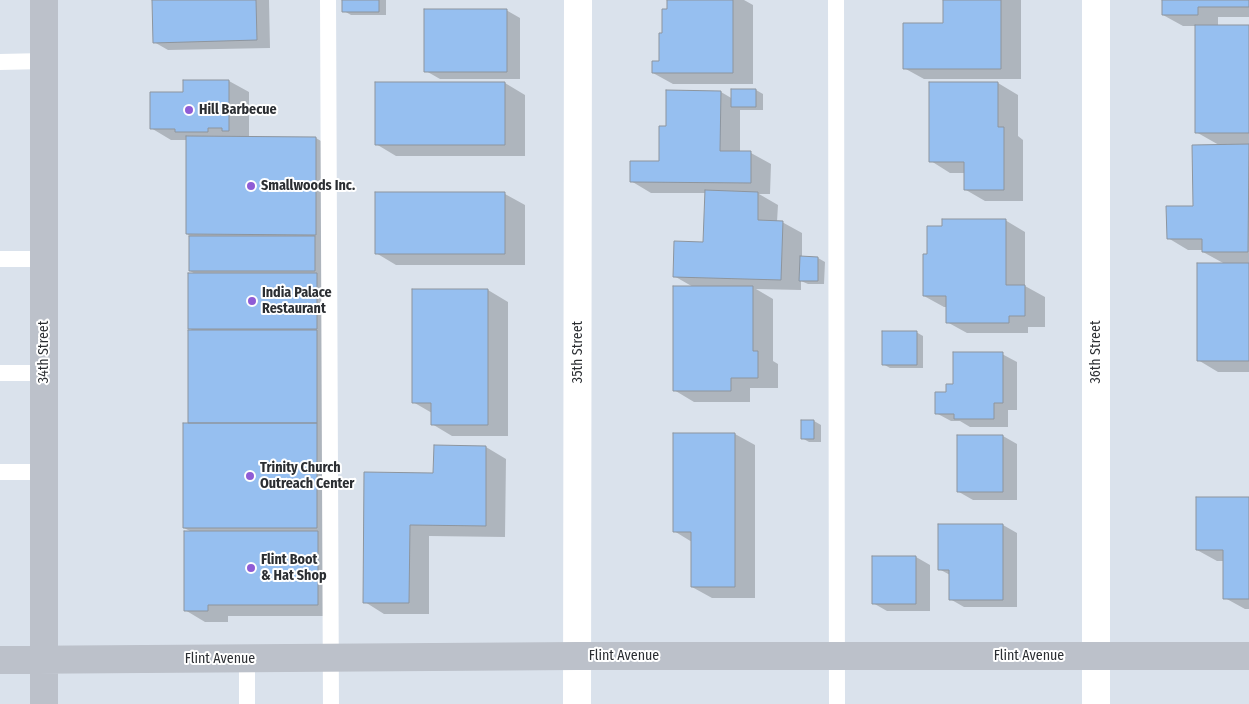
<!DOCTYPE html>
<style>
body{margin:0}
canvas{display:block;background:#dae2ec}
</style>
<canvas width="1249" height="704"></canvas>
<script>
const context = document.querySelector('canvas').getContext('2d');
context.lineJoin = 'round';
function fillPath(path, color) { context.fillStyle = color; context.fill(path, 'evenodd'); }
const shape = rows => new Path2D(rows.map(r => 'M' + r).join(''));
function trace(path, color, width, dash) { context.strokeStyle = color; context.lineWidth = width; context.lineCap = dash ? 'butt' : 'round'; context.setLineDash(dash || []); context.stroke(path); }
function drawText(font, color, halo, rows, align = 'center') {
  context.font = font + ' "Fira Sans Condensed",sans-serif'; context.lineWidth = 4; context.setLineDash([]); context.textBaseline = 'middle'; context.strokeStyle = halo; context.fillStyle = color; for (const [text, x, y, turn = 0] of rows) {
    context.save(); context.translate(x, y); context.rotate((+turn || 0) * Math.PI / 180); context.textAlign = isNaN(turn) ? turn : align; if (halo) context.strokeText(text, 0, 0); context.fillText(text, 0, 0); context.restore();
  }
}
const shadow = shape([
 [153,0,269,0,270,48,168,50,154,42],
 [344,0,386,0,386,15,351,15,344,11],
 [668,0,744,0,753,5,753,84,673,84,653,73,660,62],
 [945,0,1021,0,1021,79,924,79,904,68,945,24],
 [1163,0,1249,0,1249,17,1218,17,1218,26,1249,26,1249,372,1218,372,1198,360,1225,264,1203,252,1203,250,1188,250,1168,238,1194,207,1219,145,1196,132,1196,26,1183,26,1163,15],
 [506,10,520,18,520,79,440,79,426,71],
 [229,81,249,92,249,138,316,138,336,150,337,616,228,616,228,622,205,622,185,610,192,532,184,528,195,332,189,328,197,275,190,271,190,236,187,234,187,140,171,140,151,128,184,93],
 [376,83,505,83,525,95,525,156,396,156,376,144],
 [998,83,1018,95,1018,136,1023,140,1023,201,985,201,966,190,966,173,950,173,931,161],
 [733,90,756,90,763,94,763,110,740,110,740,153,751,153,771,164,770,194,759,194,778,205,777,222,782,222,802,233,802,258,818,258,825,262,824,284,808,284,801,281,801,290,756,289,773,299,773,361,778,364,778,388,750,388,750,402,694,402,674,390,695,288,674,276,705,243,706,193,651,193,631,181,660,162,667,127,721,92,733,99],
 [376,194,505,194,525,205,525,265,396,265,376,253],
 [1005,220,1025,232,1025,286,1045,297,1045,327,1028,327,1028,333,967,333,947,322,947,307,944,307,924,296,928,255],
 [413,290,488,290,508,302,508,436,452,436,432,424,432,413,413,402],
 [916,332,923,336,923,368,890,368,883,364],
 [1002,354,1017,362,1017,410,1008,410,1008,427,970,427,960,421,951,421,936,413,954,385],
 [814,421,821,425,821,442,809,442,802,438],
 [674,434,735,434,755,445,755,598,712,598,692,587,692,542,674,531],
 [1003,436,1017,444,1017,500,973,500,959,492],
 [486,447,506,459,505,537,429,536,429,614,384,614,365,602,434,474],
 [1249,498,1249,609,1245,609,1225,598,1225,561,1217,561,1197,550],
 [1003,525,1017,533,1017,607,964,607,950,599,950,575,939,569],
 [916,557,930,565,930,611,887,611,873,603]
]);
const building = shape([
 [152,0,256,0,257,40,153,43,152,0],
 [342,0,379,0,379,12,342,12,342,0],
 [667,0,733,0,733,73,652,73,652,61,659,61,659,33,662,33,662,9,667,9,667,0],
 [943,0,1001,0,1001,69,903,69,903,23,943,23,943,0],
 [1162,0,1249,0,1249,7,1198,7,1198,15,1162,15,1162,0],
 [424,9,507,9,507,72,424,72,424,9],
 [1195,25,1249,25,1249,133,1195,133,1195,25],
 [183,80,229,80,229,131,222,131,222,128,208,128,208,132,175,132,175,129,150,129,150,92,183,92,183,80],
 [375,82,505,82,505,145,375,145,375,82],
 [929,82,998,82,998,127,1004,127,1004,190,964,190,964,162,929,162,929,82],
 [731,89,756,89,756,107,731,107,731,89],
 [666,90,721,91,720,151,751,151,751,183,630,182,630,161,659,161,659,126,666,126,666,90],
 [186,136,316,137,316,235,186,234,186,136],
 [1249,144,1248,252,1202,252,1202,239,1167,239,1166,206,1193,206,1192,145,1249,144],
 [705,190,758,192,758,220,783,221,781,280,673,277,674,241,703,242,705,190],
 [375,192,505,192,505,254,375,254,375,192],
 [942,219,1006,219,1006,285,1025,285,1025,316,1009,316,1009,323,946,323,946,296,923,296,923,254,927,254,927,226,942,226,942,219],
 [189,236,315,236,315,271,189,271,189,236],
 [800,256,818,257,818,281,799,281,800,256],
 [1197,263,1249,263,1249,361,1197,361,1197,263],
 [188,273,317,273,317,329,188,329,188,273],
 [673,286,753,286,753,351,758,351,758,378,731,378,731,391,673,391,673,286],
 [412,289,488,289,488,425,431,425,431,403,412,403,412,289],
 [188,330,317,330,317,423,188,423,188,330],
 [882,331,917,331,917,365,882,365,882,331],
 [953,352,1003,352,1003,403,994,403,994,419,954,419,954,414,935,414,935,392,946,392,946,384,953,384,953,352],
 [801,420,814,420,814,439,801,439,801,420],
 [183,423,317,423,317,528,183,528,183,423],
 [673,433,735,433,735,587,691,587,691,532,673,532,673,433],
 [957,435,1003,435,1003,492,957,492,957,435],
 [434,445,486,446,486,526,410,525,409,603,363,603,364,472,433,473,434,445],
 [1196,497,1249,497,1249,599,1223,599,1223,550,1196,550,1196,497],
 [938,524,1003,524,1003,600,949,600,949,570,938,570,938,524],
 [184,531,318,531,318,605,208,605,208,611,184,611,184,531],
 [872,556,916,556,916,604,872,604,872,556]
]);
const lane = shape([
 [328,0,331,704],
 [836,0,837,704],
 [0,62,44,61],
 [0,259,44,259],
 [0,373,44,373],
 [0,472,44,472],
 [247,658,247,704]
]);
const street = shape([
 [1096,0,1096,704],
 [577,704,578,0]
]);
const secondary = shape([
 [44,0,44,704],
 [0,660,577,656,1249,656]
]);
const markers = [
 [189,110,5,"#8f5cd5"],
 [251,186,5,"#8f5cd5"],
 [252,301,5,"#8f5cd5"],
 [250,476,5,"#8f5cd5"],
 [251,568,5,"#8f5cd5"]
];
const poiNames = [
 ["Hill Barbecue",199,110],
 ["Smallwoods Inc.",261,186],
 ["India Palace",262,293],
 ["Restaurant",262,309],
 ["Trinity Church",260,468],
 ["Outreach Center",260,484],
 ["Flint Boot",261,560],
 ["& Hat Shop",261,576]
];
const streetNames = [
 ["34th Street",44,352,-90],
 ["35th Street",578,352,-90],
 ["36th Street",1096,352,-90],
 ["Flint Avenue",624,656],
 ["Flint Avenue",1029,656],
 ["Flint Avenue",220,659]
];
fillPath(shadow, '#0003');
fillPath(building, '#96bff0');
trace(building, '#8d959e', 1);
trace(lane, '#fff', 16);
trace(street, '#fff', 28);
trace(secondary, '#bcc1ca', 28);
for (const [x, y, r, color] of markers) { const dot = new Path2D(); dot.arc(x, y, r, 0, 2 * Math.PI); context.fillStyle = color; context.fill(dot); trace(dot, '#fff', 2); }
drawText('bold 14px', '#2b2e32', '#fff', poiNames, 'left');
drawText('14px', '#2b2e32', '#fff', streetNames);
</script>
